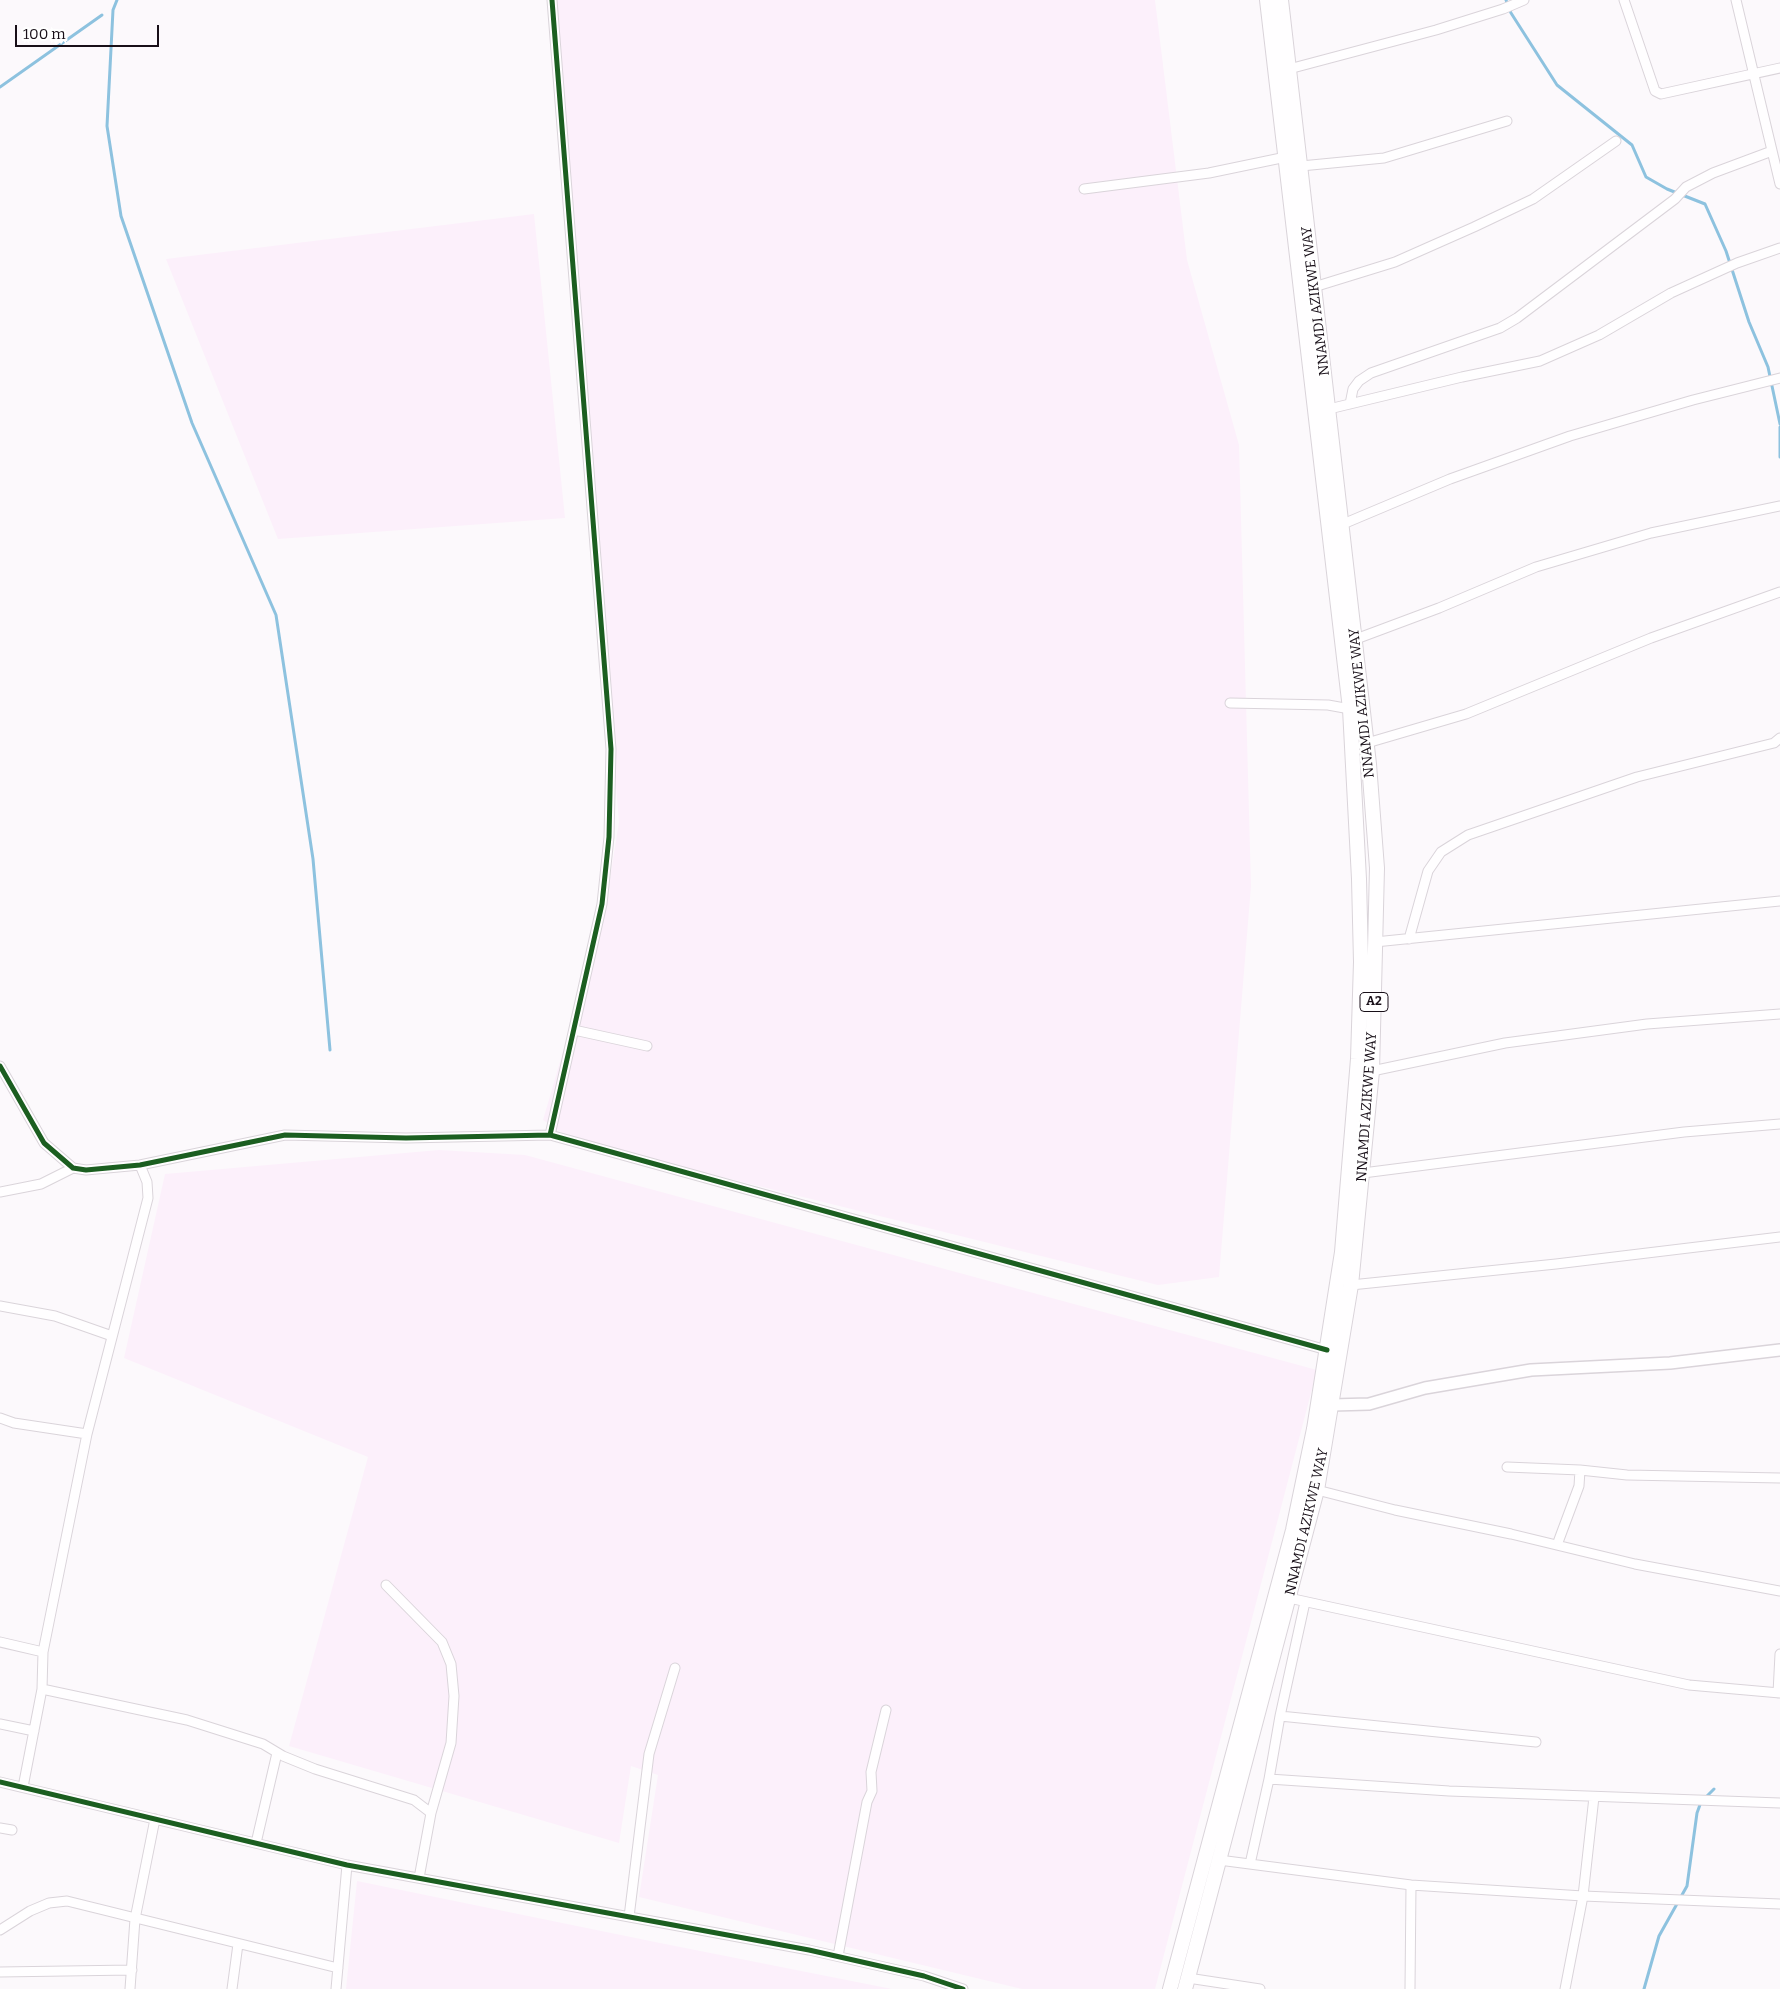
<!DOCTYPE html>
<style>
body{margin:0}
#map{position:relative;width:1780px;height:1989px;overflow:hidden;background:#fcf9fc;font-family:Bitter,serif}
canvas{display:block}
.scale{position:absolute;left:15px;top:25px;width:144px;height:22px;box-sizing:border-box;border:2px solid #180f18;border-top:0;padding-left:6px;font-size:15px;line-height:18px;white-space:nowrap;color:#180f18;-webkit-text-stroke:4px #fff;paint-order:stroke}
</style>
<div id="map">
<canvas width="1780" height="1989"></canvas>
<div class="scale">100 m</div>
</div>
<script>
const context = document.querySelector('canvas').getContext('2d');
context.lineJoin = 'round';
function fillPath(path, color) { context.fillStyle = color; context.fill(path, 'evenodd'); }
const shape = rows => new Path2D(rows.map(r => 'M' + r).join(''));
function trace(path, color, width, dash) { context.strokeStyle = color; context.lineWidth = width; context.lineCap = dash ? 'butt' : 'round'; context.setLineDash(dash || []); context.stroke(path); }
function drawText(font, color, halo, rows, align = 'center') {
  context.font = font + ' Bitter,serif'; context.lineWidth = 4.5; context.setLineDash([]); context.textBaseline = 'middle'; context.strokeStyle = halo; context.fillStyle = color; for (const [text, x, y, turn = 0] of rows) {
    context.save(); context.translate(x, y); context.rotate((+turn || 0) * Math.PI / 180); context.textAlign = isNaN(turn) ? turn : align; if (halo) context.strokeText(text, 0, 0); context.fillText(text, 0, 0); context.restore();
  }
}
const built = shape([
 [552,0,1155,0,1187,260,1239,445,1251,886,1219,1277,1158,1285,573,1140,543,1120,606,904,619,822,567,208],
 [534,214,565,518,278,539,166,259],
 [439,1150,525,1155,1317,1370,1155,1989,1022,1989,639,1897,658,1775,631,1766,619,1843,289,1746,368,1457,124,1358,165,1174],
 [357,1881,660,1943,892,1989,346,1989]
]);
const stream = shape([
 [117,0,113,10,107,126,121,216,192,423,276,615,313,859,330,1050],
 [1506,0,1511,13,1557,85,1632,145,1646,177,1667,189,1705,204,1726,251,1749,322,1768,367,1780,424],
 [0,87,102,15],
 [1780,427,1780,457],
 [1705,1798,1714,1789],
 [1644,1989,1659,1936,1687,1886,1697,1813,1701,1802]
]);
const minor = shape([
 [1624,0,1655,91,1661,94,1780,68],
 [1736,0,1780,184],
 [1289,69,1436,30,1503,9,1524,0],
 [1301,166,1384,158,1507,121],
 [1084,189,1209,173,1286,157],
 [1314,287,1395,262,1474,227,1533,199,1616,141],
 [1350,404,1353,389,1359,381,1371,373,1500,328,1517,318,1675,199,1686,187,1713,173,1772,151],
 [1329,409,1462,377,1540,361,1599,335,1671,293,1737,263,1780,248],
 [1343,524,1450,479,1570,436,1693,400,1780,378],
 [1356,639,1439,608,1536,567,1651,533,1780,506],
 [1230,703,1328,705,1350,709],
 [1367,743,1466,714,1651,638,1780,592],
 [1409,939,1428,871,1441,852,1468,835,1637,777,1774,743,1780,738],
 [1375,942,1780,901],
 [574,1030,647,1046],
 [0,1066,44,1143,73,1168,86,1170,140,1165,285,1135,406,1138,550,1135,1327,1350],
 [1372,1071,1505,1043,1647,1024,1780,1014],
 [550,1135,602,904,609,837,611,749,552,0],
 [1363,1173,1684,1132,1780,1124],
 [0,1192,41,1184,73,1168],
 [1351,1285,1556,1264,1780,1237],
 [0,1306,55,1316,112,1336],
 [0,1418,14,1423,87,1434],
 [1507,1467,1580,1470],
 [1317,1490,1395,1510,1511,1534,1635,1564,1780,1591],
 [1557,1545,1579,1486,1580,1470,1627,1475,1780,1478],
 [386,1585,442,1642,451,1664,454,1696,451,1743,431,1813,419,1878],
 [1289,1598,1689,1685,1780,1693],
 [0,1642,43,1652],
 [42,1689,187,1720,263,1744,283,1756,315,1769,414,1800,431,1813],
 [1778,1693,1780,1654],
 [1280,1716,1536,1742],
 [0,1724,34,1731],
 [1269,1779,1280,1716,1305,1602],
 [0,1782,347,1865,809,1950,924,1976,963,1989],
 [23,1787,42,1689,43,1652,87,1434,148,1198,147,1182,140,1165],
 [0,1828,12,1830],
 [256,1843,277,1753],
 [1219,1860,1411,1885,1583,1896,1780,1904],
 [1250,1864,1269,1779,1449,1791,1780,1803],
 [629,1917,649,1754,675,1668],
 [0,1930,30,1911,49,1903,67,1901,338,1968],
 [838,1956,867,1802,872,1791,871,1772,886,1710],
 [0,1972,132,1970],
 [1188,1978,1260,1989],
 [130,1989,135,1919,155,1819],
 [232,1989,238,1944],
 [336,1989,347,1865],
 [1410,1989,1411,1885],
 [1565,1989,1583,1896,1594,1797]
]);
const major = shape([
 [1332,1405,1369,1404,1425,1388,1531,1370,1670,1363,1780,1350]
]);
const highway = shape([
 [1170,1989,1293,1530,1314,1429,1342,1252,1358,1059,1361,962,1359,879,1350,709,1267,0],
 [1185,1989,1317,1490,1351,1285,1372,1071,1377,868,1369,764,1281,0]
]);
const cycleway = shape([
 [0,1066,44,1143,73,1168,86,1170,140,1165,285,1135,406,1138,550,1135,1327,1350],
 [550,1135,602,904,609,837,611,749,552,0],
 [0,1782,347,1865,809,1950,924,1976,963,1989]
]);
const shields = [
 [1374,1002,28]
];
const shieldNames = [
 ["A2",1374,1002]
];
const streetNames = [
 ["NNAMDI AZIKWE WAY",1316,301,-97],
 ["NNAMDI AZIKWE WAY",1362,703,-96],
 ["NNAMDI AZIKWE WAY",1367,1107,-86],
 ["NNAMDI AZIKWE WAY",1307,1522,-77]
];
fillPath(built, '#fcf0fb');
trace(stream, '#8dc2df', 3);
trace(minor, '#dad4da', 11);
trace(major, '#dad4da', 14);
trace(highway, '#dad4da', 16);
trace(minor, '#fffeff', 9);
trace(major, '#fffeff', 11);
trace(highway, '#fffeff', 14);
trace(cycleway, '#1b5e20', 5);
for (const [x, y, w] of shields) { const box = new Path2D(); box.roundRect(x - w / 2, y - 9.5, w, 19, 4); context.fillStyle = '#fff'; context.fill(box); trace(box, '#180f18', 1); }
drawText('bold 12px', '#180f18', null, shieldNames);
drawText('14px', '#180f18', '#fff', streetNames);
</script>
